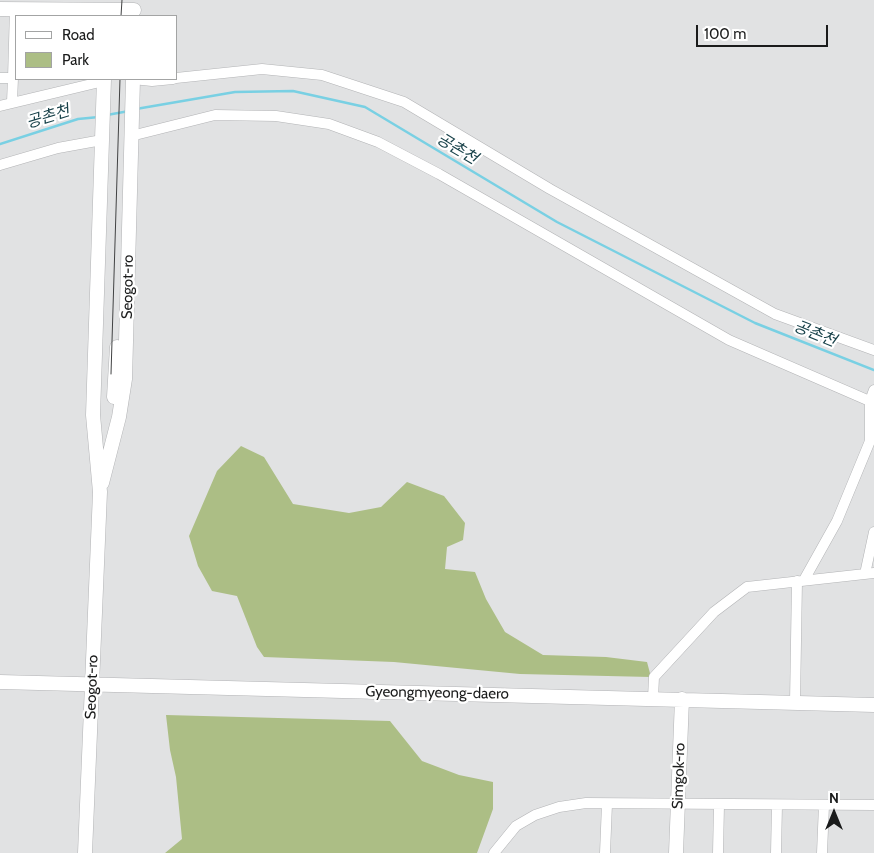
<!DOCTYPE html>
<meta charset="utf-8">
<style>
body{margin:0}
#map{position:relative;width:874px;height:853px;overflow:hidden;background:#e1e2e3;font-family:Cabin,sans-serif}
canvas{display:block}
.legend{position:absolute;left:15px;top:15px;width:162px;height:65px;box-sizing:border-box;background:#fff;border:1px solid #a3a4a4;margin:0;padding:6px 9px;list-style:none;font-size:15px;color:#1a1b1b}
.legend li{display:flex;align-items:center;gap:10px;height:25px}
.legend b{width:25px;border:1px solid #a3a4a4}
.north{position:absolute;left:809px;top:788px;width:50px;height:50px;-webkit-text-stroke:4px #fff;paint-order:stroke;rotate:0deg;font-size:14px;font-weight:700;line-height:20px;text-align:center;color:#1a1b1b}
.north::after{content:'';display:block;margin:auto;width:18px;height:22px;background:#1a1b1b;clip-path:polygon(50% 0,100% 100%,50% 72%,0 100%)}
.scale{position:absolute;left:696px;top:25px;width:132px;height:22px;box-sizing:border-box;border:2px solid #1a1b1b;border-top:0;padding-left:6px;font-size:15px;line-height:18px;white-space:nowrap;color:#1a1b1b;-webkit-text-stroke:4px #fff;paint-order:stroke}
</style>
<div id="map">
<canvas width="874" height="853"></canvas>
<ul class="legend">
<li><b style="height:6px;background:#fff"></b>Road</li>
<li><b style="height:14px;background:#acbe85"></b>Park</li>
</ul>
<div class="north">N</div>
<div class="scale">100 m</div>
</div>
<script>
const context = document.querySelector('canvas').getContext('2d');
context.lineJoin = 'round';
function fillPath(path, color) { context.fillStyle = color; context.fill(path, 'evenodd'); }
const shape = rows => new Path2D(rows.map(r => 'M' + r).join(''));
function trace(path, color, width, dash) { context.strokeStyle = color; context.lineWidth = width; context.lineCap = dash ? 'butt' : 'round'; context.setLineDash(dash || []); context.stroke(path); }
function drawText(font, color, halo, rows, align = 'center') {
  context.font = font + ' Cabin,"Noto Sans KR",sans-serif'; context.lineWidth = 4.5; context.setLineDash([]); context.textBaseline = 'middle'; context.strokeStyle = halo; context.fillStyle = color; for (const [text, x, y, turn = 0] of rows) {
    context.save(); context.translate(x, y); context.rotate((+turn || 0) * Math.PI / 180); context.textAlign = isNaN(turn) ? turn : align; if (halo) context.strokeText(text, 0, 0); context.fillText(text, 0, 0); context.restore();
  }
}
const green = shape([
 [241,446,264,457,293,504,349,513,381,507,407,482,444,496,465,523,463,540,447,547,445,569,475,572,486,599,505,632,543,655,606,657,647,662,651,677,520,674,394,662,264,657,257,647,237,596,212,591,198,566,189,536,217,471],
 [166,715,390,721,422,761,459,775,493,782,493,809,477,853,165,853,182,839,176,777,170,750]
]);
const stream = shape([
 [136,109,235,92,293,91,365,107,557,222,755,323,874,370],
 [107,115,129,111],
 [0,144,78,119,99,117]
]);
const street = shape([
 [0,78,13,78,15,9],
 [176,78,262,69,322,75,404,102,550,189,775,314,874,350],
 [133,79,152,81,173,79],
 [12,102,13,78],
 [0,106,104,81],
 [131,136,215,115,276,116,329,124,378,142,439,174,729,340,874,403],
 [0,165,58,148,102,140],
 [865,574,874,532],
 [804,580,837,521,870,441,870,401,874,390],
 [653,698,654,677,714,612,747,587,874,573],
 [795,702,797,581],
 [494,853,516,826,535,815,559,807,586,803,874,805],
 [605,853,607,804],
 [718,853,719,805],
 [776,853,777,805],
 [822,853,824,805]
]);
const secondary = shape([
 [0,9,134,10],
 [114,397,117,347],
 [102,483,119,417,125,379,133,79],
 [0,682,874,705],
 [85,853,100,492,93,415,104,79],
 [676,853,682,699]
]);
const tram = shape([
 [121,16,122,0],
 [111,374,120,79]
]);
const streetNames = [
 ["Seogot-ro",128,287,-89],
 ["Seogot-ro",92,687,-88],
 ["Gyeongmyeong-daero",437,693,1],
 ["Simgok-ro",679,776,-88]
];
const waterNames = [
 ["공촌천",48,117,-17],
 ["공촌천",457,149,31],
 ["공촌천",815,334,22]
];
fillPath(green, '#acbe85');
trace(stream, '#79d0e3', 2.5);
trace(street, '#b2b3b5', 11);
trace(secondary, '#b2b3b5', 15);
trace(street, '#fff', 10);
trace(secondary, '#fff', 14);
trace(tram, '#414243', 1);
drawText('15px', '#1a1b1b', '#fff', streetNames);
drawText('italic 16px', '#19424a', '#fff', waterNames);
</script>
